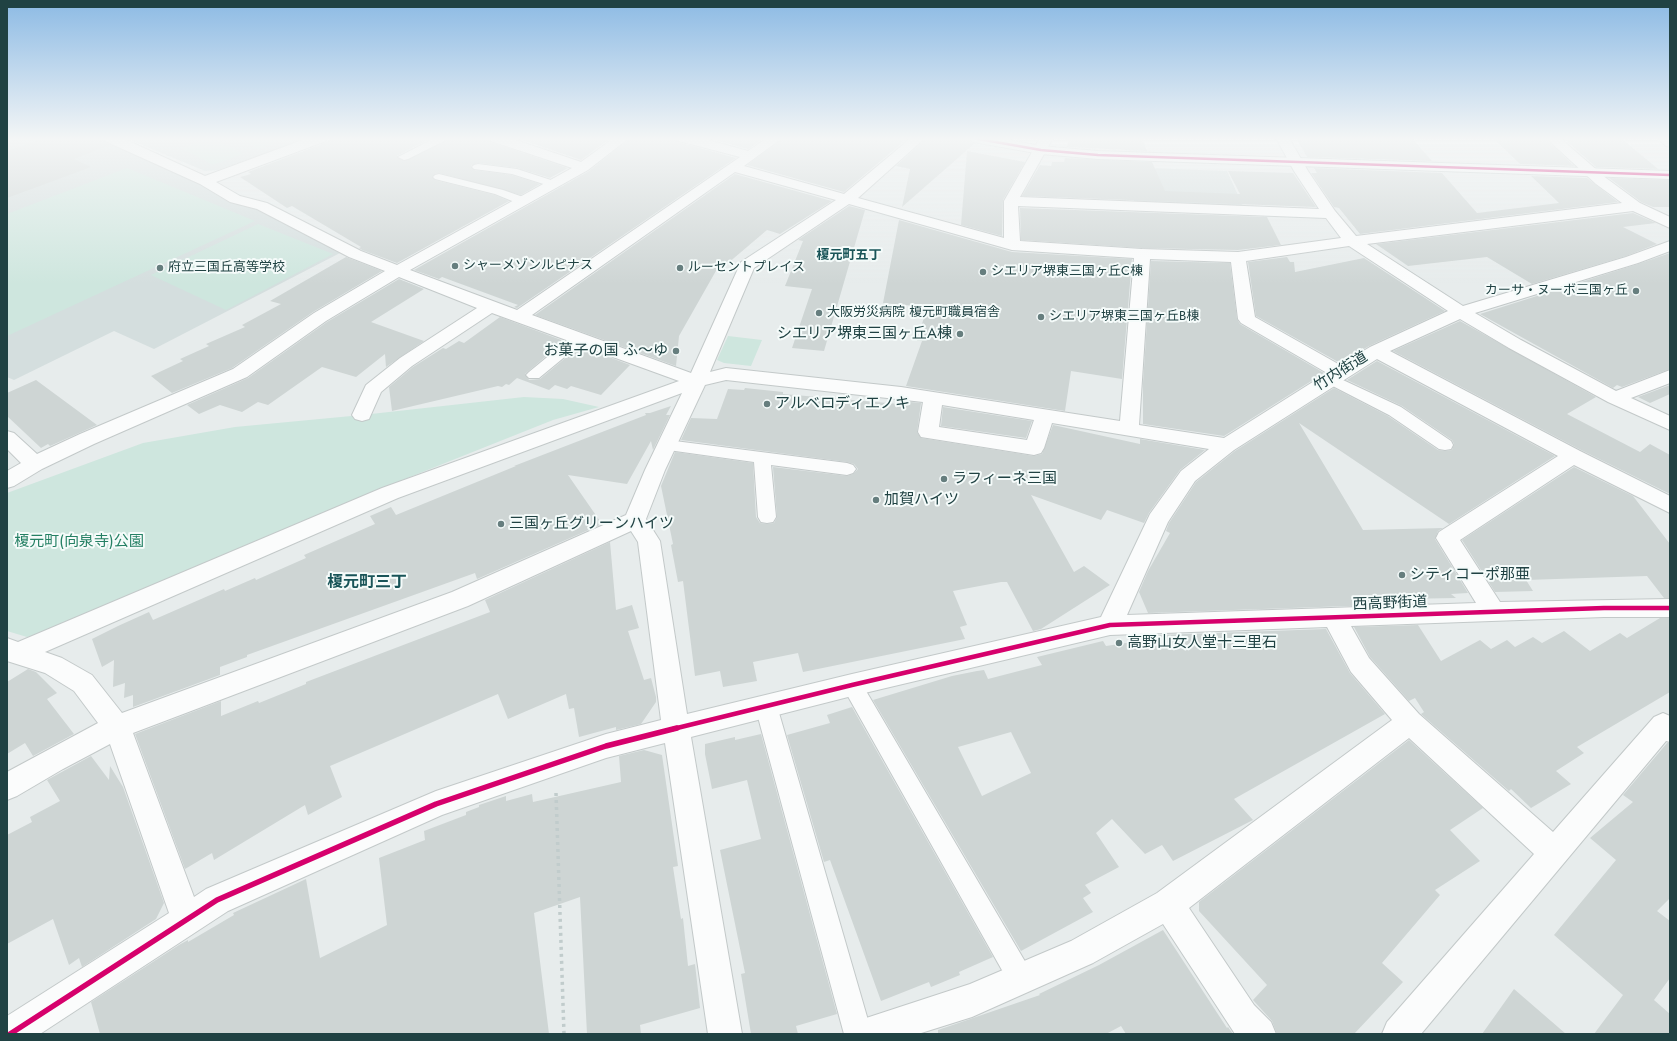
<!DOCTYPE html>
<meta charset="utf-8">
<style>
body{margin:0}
#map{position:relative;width:1677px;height:1041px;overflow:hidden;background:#e7ecec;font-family:Jost,sans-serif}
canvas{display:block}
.frame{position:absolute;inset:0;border:8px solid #204243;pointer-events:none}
</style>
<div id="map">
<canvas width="1677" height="1041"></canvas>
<div class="frame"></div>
</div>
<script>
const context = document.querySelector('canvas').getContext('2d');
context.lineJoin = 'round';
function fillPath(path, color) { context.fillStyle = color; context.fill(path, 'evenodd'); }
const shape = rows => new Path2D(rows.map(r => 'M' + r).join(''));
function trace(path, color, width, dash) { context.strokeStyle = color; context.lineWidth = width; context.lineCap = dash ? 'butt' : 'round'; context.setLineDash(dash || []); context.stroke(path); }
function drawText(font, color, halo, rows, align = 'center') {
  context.font = font + ' Jost,"Noto Sans JP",sans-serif'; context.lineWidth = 4; context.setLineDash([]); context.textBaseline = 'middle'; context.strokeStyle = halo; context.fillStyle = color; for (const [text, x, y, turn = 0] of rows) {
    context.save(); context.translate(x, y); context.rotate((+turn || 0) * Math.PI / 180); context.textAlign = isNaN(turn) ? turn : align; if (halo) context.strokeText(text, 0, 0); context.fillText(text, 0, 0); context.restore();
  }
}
const built = shape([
 [7,138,98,138,255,208,340,253,154,349,114,331,14,380,7,377],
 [125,138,309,138,218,170,205,171],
 [1126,167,1227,171,1243,206,1134,201]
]);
const green = shape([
 [209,138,213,138,243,154,213,165,182,148],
 [239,138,287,138,259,149],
 [127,168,255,221,7,336,7,214],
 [258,224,333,254,226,310,151,275],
 [728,336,762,340,751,366,724,363,717,360],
 [524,397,563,399,599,407,553,420,410,477,44,633,27,637,7,631,7,493,143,443,235,427,362,415]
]);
const building = shape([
 [44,138,103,138,104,142,110,145,74,159,91,167,7,198,7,151],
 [333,138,431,138,397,156,404,161,451,138,489,138,491,142,568,168,550,178,517,168,478,163,471,166,474,170,512,175,540,184,521,195,439,173,435,174,432,177,435,180,495,195,509,201,397,263,362,250,359,248,361,247,292,206,287,208,240,177,251,174,248,172,327,142],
 [516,138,611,138,581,160],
 [630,138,677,138,679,142,736,158,517,308,514,307,518,305,442,277,439,279,414,270,589,171],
 [708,138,764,138,748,149],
 [783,138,908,138,844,192,747,165],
 [926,138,966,138,974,144,902,207,910,169,896,166],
 [1069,138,1142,138,1147,151,1067,147],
 [1296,138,1412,138,1432,161,1307,157],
 [1493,138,1545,138,1574,166,1520,164],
 [1563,138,1621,138,1658,169,1596,167],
 [967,151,1025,162,1003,200,1002,236,961,225],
 [1065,158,1152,162,1165,191,1240,194,1228,171,1293,173,1316,207,1022,196,1040,165,1051,166,1052,162,1064,162],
 [1314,168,1442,173,1477,213,1559,203,1531,176,1587,178,1618,202,1360,234,1339,208,1334,207,1311,173,1317,173],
 [735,174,832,201,780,234,767,230,727,264,721,262,679,336,676,366,535,315],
 [1609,178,1670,180,1670,207,1653,207,1641,202],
 [849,206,865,210,824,351,792,348,812,289,785,286,803,241,798,240],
 [1020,208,1267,217,1281,245,1238,250,1142,248,1021,240],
 [1633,213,1656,223,1623,227,1657,244,1626,256,1532,284,1487,257,1408,266,1376,244],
 [899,220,1012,252,1132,259,1122,379,1071,371,1065,411,906,386,922,341,917,341,927,307,883,303],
 [1670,253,1670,369,1622,387,1617,385,1613,388,1480,314,1638,264],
 [346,257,382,271,313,312,232,368,172,393,151,376,183,361,180,359,209,346,206,344,245,327,242,325,281,304,270,301],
 [1287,257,1290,262,1294,262,1295,272,1364,258,1445,311,1369,346,1340,363,1256,316,1248,262],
 [1151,261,1230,263,1237,319,1240,324,1324,373,1224,436,1143,424,1143,383],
 [399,279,424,289,371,322,424,341,386,367,385,354,356,377,322,367,268,405,258,402,242,412,220,405,199,414,187,405,248,378,327,322],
 [500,317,564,341,525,374,529,380,540,379,580,346,630,365,601,395,571,386,567,389,555,385,549,390,517,378,509,385,506,384,502,387,498,386,392,411,389,387,413,367,443,348,446,349,459,341,464,343],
 [1460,321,1596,397,1567,414,1640,452,1650,444,1670,455,1670,494,1581,450,1393,351],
 [1377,361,1555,456,1449,524,1299,423,1363,530,1443,528,1438,531,1435,539,1468,593,1451,594,1456,598,1402,599,1405,604,1148,613,1139,592,1148,571,1170,533,1166,531,1169,523,1196,482,1235,451,1334,388,1388,416,1438,450,1445,451,1452,450,1454,444,1452,440,1402,406,1347,380],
 [36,380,97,425,50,446,48,444,41,448,7,416,7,393],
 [1670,385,1670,394,1650,403,1638,397],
 [745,388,783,392,783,394,899,404,900,401,921,403,917,432,921,438,1034,456,1042,454,1053,425,1140,444,1140,439,1205,450,1180,470,1149,513,1144,523,1107,510,1101,520,1031,495,1074,572,1084,566,1110,585,1041,629,1033,631,1007,582,1001,582,953,591,967,625,960,627,965,639,803,672,798,653,753,662,757,681,723,687,720,671,695,676,683,581,678,582,671,545,673,544,661,486,675,452,753,463,756,517,760,523,767,524,774,523,777,517,773,467,847,476,853,474,858,469,854,464,847,462,681,440,691,418,717,419,728,389,744,390],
 [671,406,666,415,670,415,653,450,651,441,627,484,568,475,602,524,477,579,475,573,247,655,247,657,220,667,220,675,133,707,133,695,124,698,125,683,113,687,114,660,102,667,92,639,118,626,149,612,153,620,224,589,225,591,255,578,256,580,306,558,304,555,375,524,370,516,391,507,396,515,516,466,514,466,646,415,645,413,650,413],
 [943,407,1032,421,1026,438,941,426],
 [1574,467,1633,496,1670,544,1670,598,1664,598,1647,576,1526,580,1533,591,1495,592,1462,540],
 [610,542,616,610,632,605,639,628,628,631,644,680,651,678,656,697,656,702,641,724,616,730,616,727,579,737,574,708,569,709,566,694,508,719,498,694,330,766,342,797,308,815,305,805,214,860,212,853,185,869,135,734,221,701,221,716,258,701,259,703,306,684,306,682,490,612,485,600],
 [1660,618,1670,618,1670,692,1577,747,1584,753,1556,771,1571,784,1531,808,1511,789,1509,791,1421,714,1424,712,1415,698,1409,701,1370,657,1354,627,1418,625,1441,661,1480,640,1491,649,1507,640,1515,647,1533,637,1542,643,1564,631,1590,651,1620,633,1627,638],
 [1326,629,1350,673,1385,714,1234,799,1253,820,1173,861,1162,845,1145,854,1112,819,1096,833,1119,867,1085,885,1091,893,1083,898,1093,912,1021,951,873,700,952,676,977,671,984,670,988,679,1042,665,1037,657,1103,641,1106,646,1159,638,1158,635],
 [1011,732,1031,773,982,796,958,747],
 [28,669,36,672,57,693,47,699,74,734,33,756,25,743,7,754,7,682],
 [852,707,993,957,959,972,960,975,931,987,929,982,881,1001,830,860,824,862,787,735,830,723,827,715],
 [761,734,837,1014,796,1026,798,1034,751,1034,741,974,745,973,720,850,761,839,747,780,712,789,705,754,705,744,735,737,735,740],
 [1409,740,1483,808,1450,830,1480,861,1435,890,1440,895,1382,963,1403,982,1354,1034,1277,1034,1272,1021,1253,1000,1267,985,1199,911,1199,902],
 [1667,743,1670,743,1670,898,1657,911,1670,921,1670,978,1654,1000,1670,1014,1670,1034,1594,1034,1623,995,1554,935,1616,860,1590,838,1633,802,1623,795],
 [644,750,662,755,678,866,673,867,681,919,683,918,688,966,695,964,700,1008,640,1025,641,1034,587,1034,580,897,534,913,549,1034,100,1034,91,1002,179,945,188,940,188,942,234,915,233,913,306,879,320,958,387,925,379,858,425,840,424,831,466,815,466,812,479,807,479,805,506,796,506,801,532,794,533,802,621,782,619,756],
 [91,756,109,780,110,766,123,787,164,903,156,919,82,967,79,958,69,965,53,919,7,944,7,835,32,822,30,817,60,801,47,780],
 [1163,930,1227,1028,1228,1027,1233,1034,1126,1034,1121,1026,1106,1034,938,1034,938,1030,1040,995,1039,994,1099,965],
 [1514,989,1566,1034,1482,1034]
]);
const path = shape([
 [556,793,564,1034]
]);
const lane = shape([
 [435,138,450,138,408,159,404,160,398,157,435,138],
 [1657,138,1669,138,1670,147,1666,146,1657,138],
 [478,164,517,169,557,182,559,184,553,187,512,174,474,169,472,167,474,165,478,164],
 [439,174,503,190,526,198,528,201,522,205,495,194,435,179,433,177,435,175,439,174],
 [579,334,584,335,586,338,584,341,539,378,529,378,526,375,529,372,574,335,579,334],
 [1330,374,1401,407,1451,441,1453,445,1451,449,1445,450,1439,449,1389,415,1325,382,1322,379,1325,376,1330,374],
 [667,440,847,463,853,465,856,469,853,473,847,475,771,465,776,517,773,522,767,523,761,522,758,517,754,462,661,449,659,445,661,441,667,440],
 [852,676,859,679,1030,970,1034,979,1030,988,1021,992,1012,988,845,691,841,685,845,679,852,676],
 [766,697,774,699,777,706,872,1034,844,1034,755,706,758,699,766,697]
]);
const street = shape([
 [104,138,122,138,205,176,308,138,327,138,326,141,216,182,240,196,267,203,361,251,397,265,572,168,491,141,490,138,510,138,581,162,614,138,629,138,588,170,410,270,517,310,740,157,679,141,678,138,701,138,748,151,767,138,782,138,744,166,844,194,911,138,925,138,858,198,1004,238,1004,201,1040,138,1053,138,1020,197,1319,209,1294,171,1276,138,1289,138,1308,171,1335,211,1356,236,1622,203,1596,184,1546,138,1560,138,1606,178,1640,203,1670,217,1670,228,1633,211,1367,244,1463,306,1626,257,1670,241,1670,251,1638,263,1475,313,1521,340,1616,391,1670,370,1670,383,1631,398,1670,416,1670,430,1608,402,1509,348,1460,319,1390,351,1580,451,1670,496,1670,513,1574,465,1460,540,1500,602,1670,599,1670,617,1604,617,1351,626,1369,658,1419,714,1553,832,1654,717,1663,713,1670,716,1670,742,1666,741,1421,1034,1382,1034,1387,1022,1534,854,1409,738,1189,908,1254,1005,1271,1022,1276,1034,1235,1034,1163,924,1093,963,972,1017,918,1034,849,1034,854,1022,970,984,1071,941,1157,893,1392,720,1351,672,1327,627,1110,635,852,696,691,737,742,1034,708,1034,665,743,606,758,442,815,228,911,40,1034,7,1034,7,1016,169,913,110,744,63,769,17,796,7,800,7,772,98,723,74,691,45,673,7,661,7,638,18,642,382,488,679,381,492,313,412,366,381,392,369,419,362,421,355,419,352,415,366,385,400,358,477,308,399,277,326,321,247,377,94,444,42,469,14,486,7,488,7,471,21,463,7,449,7,431,14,433,37,454,80,434,233,369,314,313,385,271,349,257,257,209,230,202,200,184,105,141,104,138],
 [735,172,836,200,741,262,691,373,532,315,735,172],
 [849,204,1012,250,1134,258,1120,421,901,387,726,368,710,372,754,268,849,204],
 [1018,206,1326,218,1341,238,1238,252,1142,249,1020,241,1018,206],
 [1349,246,1448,311,1370,347,1340,365,1255,317,1246,261,1349,246],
 [1150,259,1231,262,1238,319,1241,323,1327,373,1224,438,1139,425,1150,259],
 [1377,359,1558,456,1439,532,1436,538,1476,603,1127,615,1168,522,1195,481,1234,450,1377,359],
 [726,380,923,402,918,432,921,437,1034,455,1041,453,1044,448,1052,423,1209,449,1181,471,1150,514,1101,617,852,674,687,714,660,541,646,519,665,470,705,385,726,380],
 [682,393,645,470,626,515,452,592,122,713,92,675,62,658,45,652,398,498,682,393],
 [942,405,1034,420,1027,440,939,427,942,405],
 [631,531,638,542,661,720,606,734,436,791,206,889,194,897,133,733,468,606,631,531]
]);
const secondary = shape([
 [967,138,998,138,1041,146,1098,151,1670,171,1670,179,1098,159,1041,154,973,142,967,138]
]);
const cyclewayFar2 = shape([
 [973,138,1041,150,1098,155,1670,175]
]);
const cyclewayFar1 = shape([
 [673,729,852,685,1110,625,1604,608,1670,608]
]);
const cycleway = shape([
 [10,1034,217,900,436,804,606,746,677,728]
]);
const markers = [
 [455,266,4,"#667e7e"],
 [160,268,4,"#667e7e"],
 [680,268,4,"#667e7e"],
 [983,272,4,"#667e7e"],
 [1636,291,4,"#667e7e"],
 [819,313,4,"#667e7e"],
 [1041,317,4,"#667e7e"],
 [960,334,4,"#667e7e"],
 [676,351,4,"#667e7e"],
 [767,404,4,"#667e7e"],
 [944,479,4,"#667e7e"],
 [876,500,4,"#667e7e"],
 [501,524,4,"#667e7e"],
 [1402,575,4,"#667e7e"],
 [1119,643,4,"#667e7e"]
];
const farNeighbourhoodnames = [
 ["榎元町五丁",849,256]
];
const farPoinames = [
 ["シャーメゾンルピナス",463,266],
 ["府立三国丘高等学校",168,268],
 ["ルーセントプレイス",688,268],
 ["シエリア堺東三国ヶ丘C棟",991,272],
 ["カーサ・ヌーボ三国ヶ丘",1628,291,"right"],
 ["大阪労災病院 榎元町職員宿舎",827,313],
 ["シエリア堺東三国ヶ丘B棟",1049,317]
];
const poiNames = [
 ["シエリア堺東三国ヶ丘A棟",952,334,"right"],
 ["お菓子の国 ふ～ゆ",668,351,"right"],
 ["アルベロディエノキ",775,404],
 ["ラフィーネ三国",952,479],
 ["加賀ハイツ",884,500],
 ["三国ヶ丘グリーンハイツ",509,524],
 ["シティコーポ那亜",1410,575],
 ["高野山女人堂十三里石",1127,643]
];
const streetNames = [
 ["竹内街道",1341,372,-32],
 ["西高野街道",1390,604,-2]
];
const parkNames = [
 ["榎元町(向泉寺)公園",79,542]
];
const neighbourhoodNames = [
 ["榎元町三丁",367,583]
];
fillPath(built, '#d4dede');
fillPath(green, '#cee6de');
fillPath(building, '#ced5d4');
trace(lane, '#c3c9c9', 2);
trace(street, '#c3c9c9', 2);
trace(secondary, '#c2caca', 2);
trace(path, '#c1cccc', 3.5, [3, 4]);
fillPath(lane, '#fbfcfc');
fillPath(street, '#fbfcfc');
fillPath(secondary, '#fbfcfc');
trace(cyclewayFar2, '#d6006c', 2.5);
trace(cyclewayFar1, '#d6006c', 4.5);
trace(cycleway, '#d6006c', 5.5);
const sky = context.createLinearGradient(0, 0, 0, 284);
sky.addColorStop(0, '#8cbae4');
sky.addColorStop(0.49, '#f4f6f6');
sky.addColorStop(1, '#f4f6f600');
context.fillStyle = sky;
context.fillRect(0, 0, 1677, 284);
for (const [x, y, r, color] of markers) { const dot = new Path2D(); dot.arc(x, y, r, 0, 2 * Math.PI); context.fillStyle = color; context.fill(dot); trace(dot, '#f5fbfa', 1.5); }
drawText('bold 13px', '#195458', '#f5fbfa', farNeighbourhoodnames);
drawText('13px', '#204243', '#f5fbfa', farPoinames, 'left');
drawText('15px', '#204243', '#f5fbfa', poiNames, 'left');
drawText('15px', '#204243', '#f5fbfa', streetNames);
drawText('15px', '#258064', '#f5fbfa', parkNames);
drawText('bold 16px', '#195458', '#f5fbfa', neighbourhoodNames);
</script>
